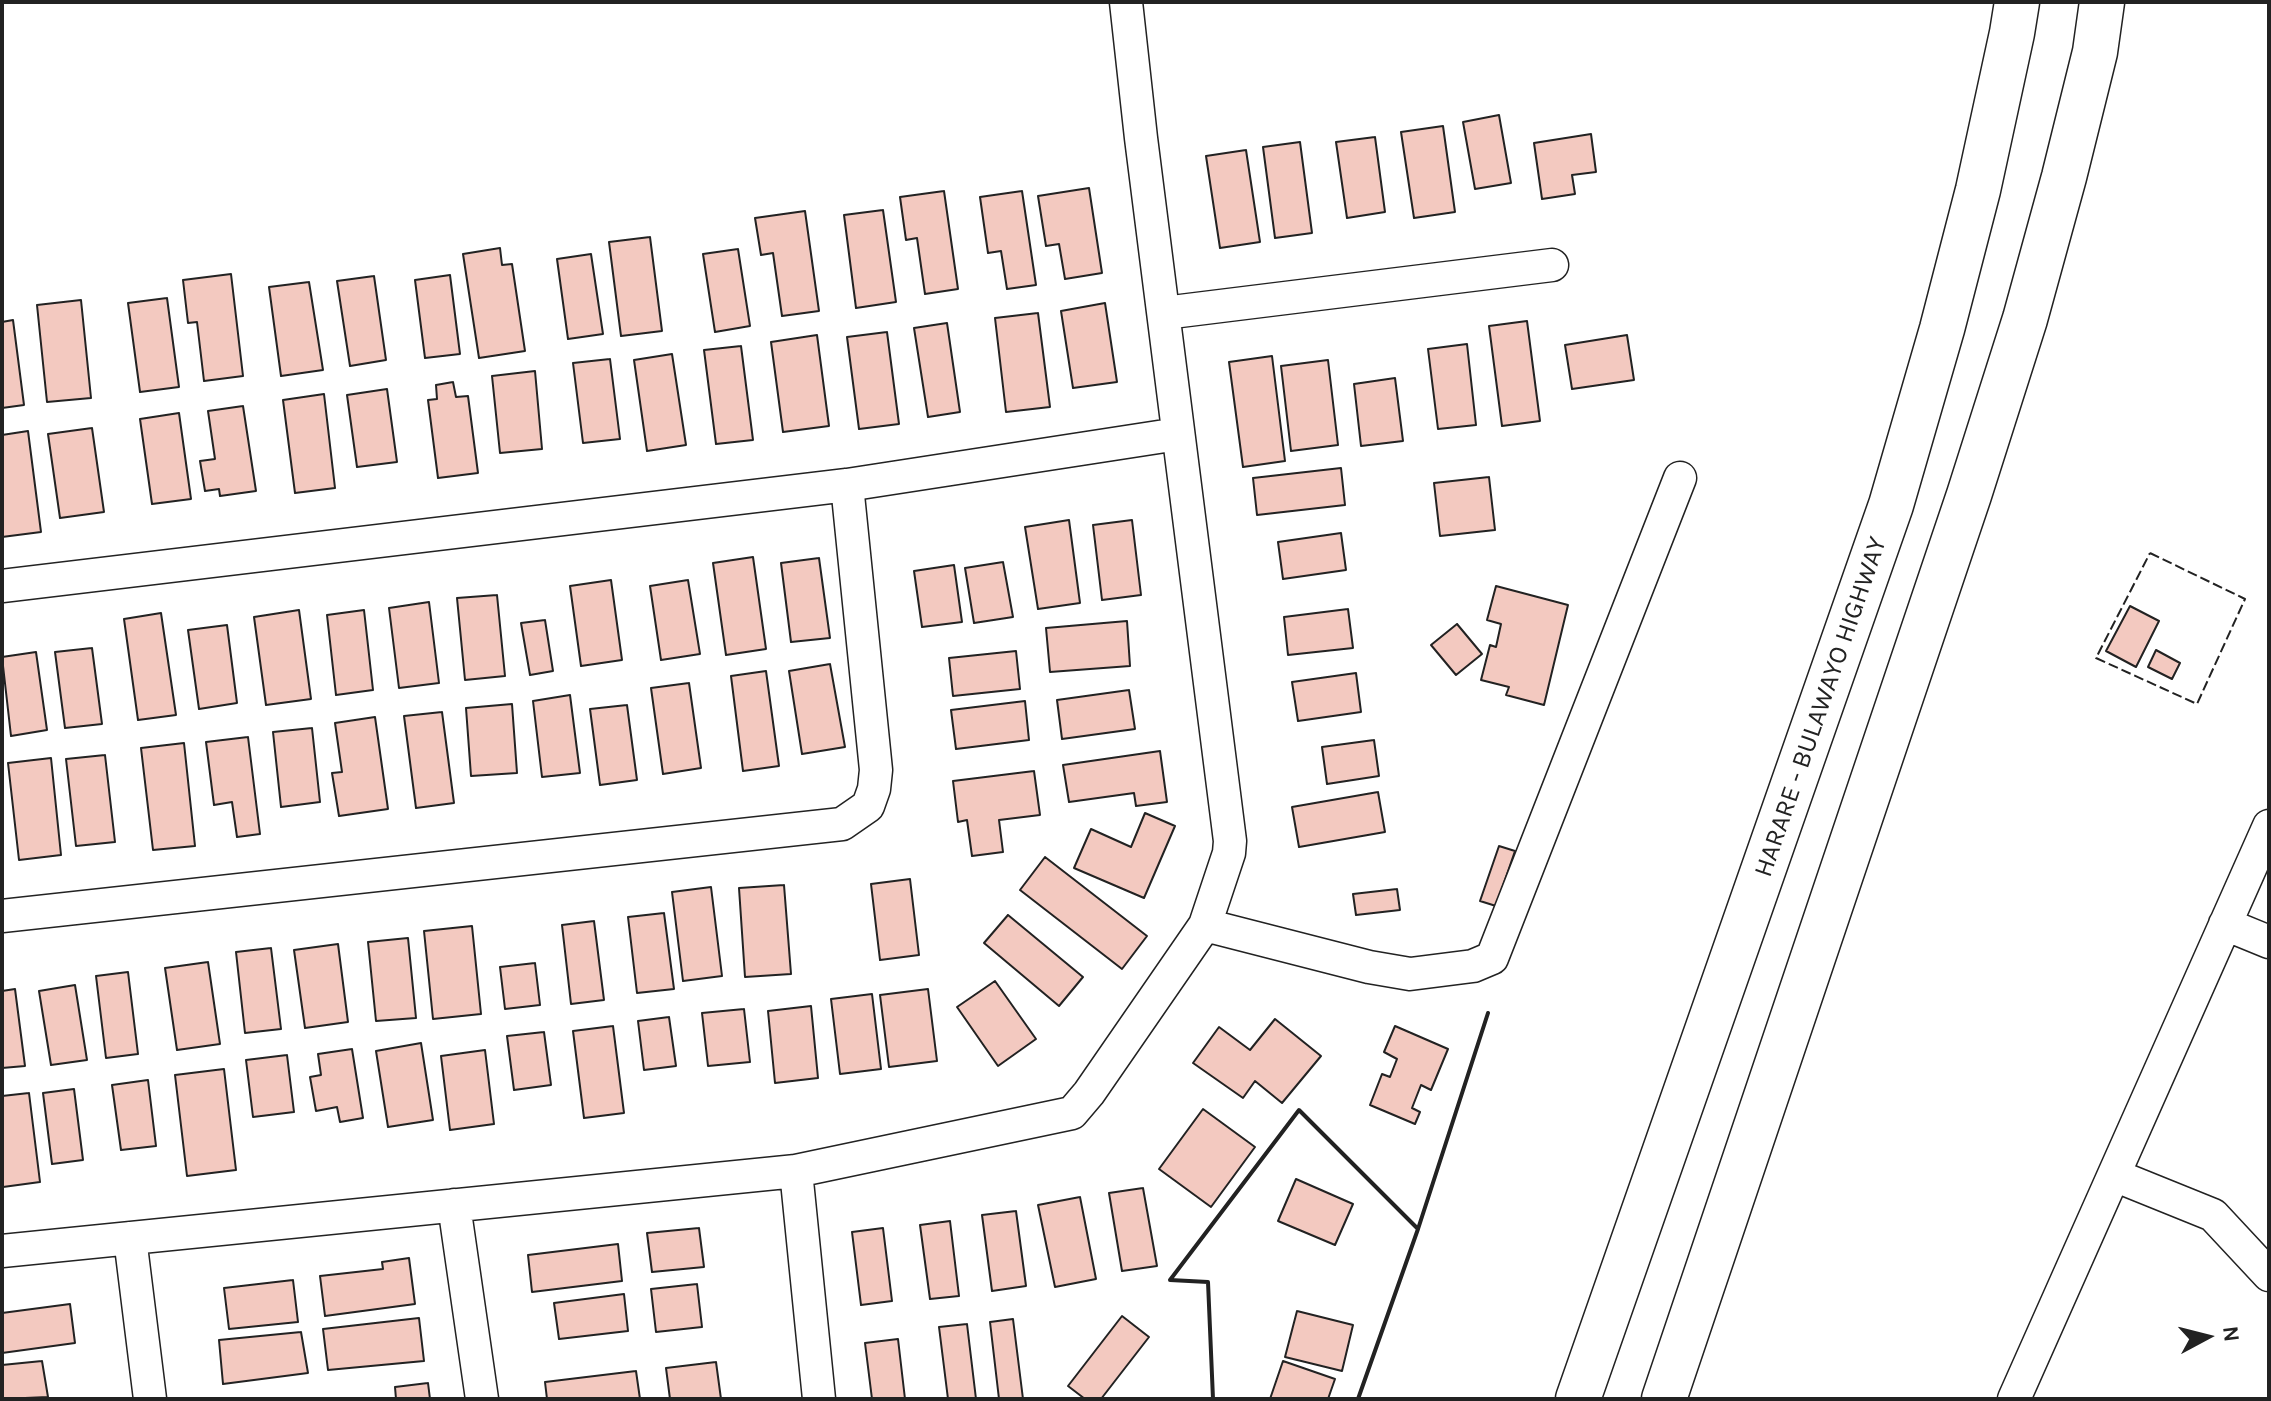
<!DOCTYPE html>
<style>
body{margin:0}
#map{position:relative;width:2271px;height:1401px;overflow:hidden;background:#fff;font-family:Karla,sans-serif}
canvas{display:block}
.frame{position:absolute;inset:0;border:4px solid #222;pointer-events:none}
.north{position:absolute;left:2167px;top:1297px;width:80px;height:80px;-webkit-text-stroke:6px #fff;paint-order:stroke;rotate:83deg;font-size:22px;font-weight:700;line-height:32px;text-align:center;color:#222}
.north::after{content:'';display:block;margin:auto;width:28px;height:36px;background:#222;clip-path:polygon(50% 0,100% 100%,50% 72%,0 100%)}
</style>
<div id="map">
<canvas width="2271" height="1401"></canvas>
<div class="frame"></div>
<div class="north">N</div>
</div>
<script>
const context = document.querySelector('canvas').getContext('2d');
context.lineJoin = 'round';
function fillPath(path, color) { context.fillStyle = color; context.fill(path, 'evenodd'); }
const shape = rows => new Path2D(rows.map(r => 'M' + r).join(''));
function trace(path, color, width, dash) { context.strokeStyle = color; context.lineWidth = width; context.lineCap = dash ? 'butt' : 'round'; context.setLineDash(dash || []); context.stroke(path); }
function drawText(font, color, halo, rows, align = 'center') {
  context.font = font + ' Karla,sans-serif'; context.lineWidth = 6; context.setLineDash([]); context.textBaseline = 'middle'; context.strokeStyle = halo; context.fillStyle = color; for (const [text, x, y, turn = 0] of rows) {
    context.save(); context.translate(x, y); context.rotate((+turn || 0) * Math.PI / 180); context.textAlign = isNaN(turn) ? turn : align; if (halo) context.strokeText(text, 0, 0); context.fillText(text, 0, 0); context.restore();
  }
}
const building = shape([
 [1499,115,1511,183,1475,189,1463,122,1499,115],
 [1443,126,1455,212,1414,218,1401,132,1443,126],
 [1591,134,1596,172,1572,175,1575,194,1542,199,1534,143,1591,134],
 [1375,137,1385,212,1347,218,1336,142,1375,137],
 [1300,142,1312,233,1275,238,1263,147,1300,142],
 [1246,150,1260,242,1220,248,1206,156,1246,150],
 [1089,188,1102,273,1065,279,1059,244,1046,246,1038,196,1089,188],
 [944,191,958,289,925,294,917,238,906,240,900,197,944,191],
 [1022,191,1036,285,1007,289,1001,251,988,253,980,197,1022,191],
 [883,210,896,302,856,308,844,215,883,210],
 [805,211,819,311,782,316,773,253,761,255,755,218,805,211],
 [650,237,662,331,621,336,609,242,650,237],
 [500,248,502,265,512,264,525,351,479,358,463,254,500,248],
 [738,249,750,326,715,332,703,254,738,249],
 [591,254,603,334,568,339,557,259,591,254],
 [231,274,243,376,204,381,197,322,188,323,183,280,231,274],
 [450,275,460,354,425,358,415,280,450,275],
 [374,276,386,360,350,366,337,281,374,276],
 [309,282,323,370,281,376,269,287,309,282],
 [167,298,179,387,140,392,128,303,167,298],
 [81,300,91,398,47,402,37,305,81,300],
 [1105,303,1117,382,1073,388,1061,311,1105,303],
 [1038,313,1050,407,1006,412,995,318,1038,313],
 [13,320,24,405,2,408,2,322,13,320],
 [1527,321,1540,421,1502,426,1489,326,1527,321],
 [947,323,960,412,928,417,914,328,947,323],
 [887,332,899,424,859,429,847,337,887,332],
 [817,335,829,426,783,432,771,342,817,335],
 [1627,335,1634,380,1572,389,1565,345,1627,335],
 [1467,344,1476,425,1438,429,1428,349,1467,344],
 [741,346,753,440,716,444,704,350,741,346],
 [672,354,686,445,647,451,634,360,672,354],
 [1272,356,1285,461,1243,467,1229,362,1272,356],
 [610,359,620,439,583,443,573,363,610,359],
 [1328,360,1338,445,1291,451,1281,366,1328,360],
 [535,371,542,449,500,453,492,376,535,371],
 [1395,378,1403,441,1361,446,1354,384,1395,378],
 [453,382,456,397,468,396,478,473,438,478,428,400,437,399,436,385,453,382],
 [387,389,397,462,357,467,347,395,387,389],
 [324,394,335,488,295,493,283,400,324,394],
 [243,406,256,491,220,496,219,489,205,491,200,461,215,459,208,411,243,406],
 [179,413,191,499,152,504,140,419,179,413],
 [92,428,104,512,60,518,48,434,92,428],
 [28,431,41,532,2,537,2,435,28,431],
 [1341,468,1345,505,1257,515,1253,478,1341,468],
 [1489,477,1495,530,1440,536,1434,483,1489,477],
 [1069,520,1080,603,1038,609,1025,527,1069,520],
 [1132,520,1141,595,1102,600,1093,525,1132,520],
 [1341,533,1346,570,1283,579,1278,542,1341,533],
 [753,557,766,649,726,655,713,563,753,557],
 [819,558,830,638,791,642,781,563,819,558],
 [1003,562,1013,617,974,623,965,568,1003,562],
 [954,565,962,622,922,627,914,571,954,565],
 [611,580,622,660,581,666,570,586,611,580],
 [688,580,700,654,661,660,650,586,688,580],
 [1496,586,1568,605,1544,705,1506,695,1509,687,1481,680,1490,645,1496,647,1501,624,1487,620,1496,586],
 [497,595,505,676,465,680,457,598,497,595],
 [429,602,439,683,399,688,389,608,429,602],
 [2130,606,2159,621,2136,667,2106,651,2130,606],
 [1348,609,1353,648,1288,655,1284,617,1348,609],
 [299,610,311,699,266,705,254,617,299,610],
 [364,610,373,690,336,695,327,615,364,610],
 [161,613,176,715,138,720,124,619,161,613],
 [545,620,553,671,530,675,521,623,545,620],
 [1127,621,1130,666,1050,672,1046,628,1127,621],
 [1457,624,1482,654,1456,675,1431,645,1457,624],
 [227,625,237,703,199,709,188,630,227,625],
 [92,648,102,724,65,728,55,652,92,648],
 [2156,650,2180,663,2172,679,2148,667,2156,650],
 [1016,651,1020,689,953,696,949,658,1016,651],
 [36,652,47,730,11,736,2,657,36,652],
 [830,664,845,747,802,754,789,671,830,664],
 [766,671,779,766,743,771,731,676,766,671],
 [1356,673,1361,712,1298,721,1292,682,1356,673],
 [689,683,701,768,663,774,651,688,689,683],
 [1129,690,1135,729,1062,739,1057,700,1129,690],
 [570,695,580,773,542,777,533,701,570,695],
 [1025,701,1029,740,956,749,951,710,1025,701],
 [512,704,517,773,471,776,466,708,512,704],
 [627,705,637,780,600,785,590,709,627,705],
 [442,712,454,803,416,808,404,716,442,712],
 [375,717,388,809,339,816,332,773,342,772,335,723,375,717],
 [312,728,320,802,281,807,273,732,312,728],
 [248,737,260,834,237,837,232,802,214,805,206,742,248,737],
 [1374,740,1379,776,1327,784,1322,747,1374,740],
 [184,743,195,846,153,850,141,748,184,743],
 [1160,751,1167,802,1136,806,1134,793,1069,802,1063,765,1160,751],
 [105,755,115,842,76,846,66,759,105,755],
 [51,758,61,855,19,860,8,763,51,758],
 [1034,771,1040,815,999,820,1003,852,972,856,967,820,958,822,953,781,1034,771],
 [1378,792,1385,832,1299,847,1292,807,1378,792],
 [1145,813,1175,826,1144,898,1074,868,1091,829,1131,847,1145,813],
 [1499,846,1515,851,1496,906,1480,901,1499,846],
 [1045,857,1147,936,1122,969,1020,890,1045,857],
 [910,879,919,955,880,960,871,884,910,879],
 [784,885,791,974,745,977,739,888,784,885],
 [711,887,722,976,683,981,672,892,711,887],
 [1397,889,1400,910,1356,915,1353,894,1397,889],
 [664,913,674,989,637,993,628,917,664,913],
 [1008,915,1083,977,1059,1006,984,943,1008,915],
 [594,921,604,1000,571,1004,562,925,594,921],
 [472,926,481,1014,433,1019,424,931,472,926],
 [408,938,416,1018,376,1021,368,942,408,938],
 [338,944,348,1022,305,1028,294,950,338,944],
 [271,948,281,1029,245,1033,236,952,271,948],
 [208,962,220,1044,177,1050,165,968,208,962],
 [535,963,540,1005,505,1009,500,967,535,963],
 [128,972,138,1054,106,1058,96,976,128,972],
 [995,981,1036,1039,998,1066,957,1007,995,981],
 [75,985,87,1060,51,1065,39,991,75,985],
 [15,989,25,1066,2,1068,2,991,15,989],
 [928,989,937,1061,889,1067,880,995,928,989],
 [872,994,881,1069,840,1074,831,999,872,994],
 [811,1006,818,1078,775,1083,768,1011,811,1006],
 [744,1009,750,1062,708,1066,702,1013,744,1009],
 [669,1017,676,1066,644,1070,638,1021,669,1017],
 [1275,1019,1321,1056,1282,1103,1255,1081,1243,1098,1193,1063,1219,1027,1250,1050,1275,1019],
 [613,1026,624,1113,584,1118,573,1031,613,1026],
 [1395,1026,1448,1049,1431,1090,1421,1085,1412,1108,1420,1112,1415,1124,1370,1105,1382,1074,1390,1077,1397,1059,1384,1052,1395,1026],
 [544,1032,551,1085,514,1090,507,1036,544,1032],
 [421,1043,433,1120,388,1127,376,1051,421,1043],
 [352,1049,363,1118,340,1122,337,1107,316,1111,310,1077,321,1075,318,1054,352,1049],
 [485,1050,494,1124,450,1130,441,1056,485,1050],
 [287,1055,294,1112,253,1117,246,1060,287,1055],
 [224,1069,236,1170,187,1176,175,1075,224,1069],
 [148,1080,156,1146,121,1150,112,1085,148,1080],
 [74,1089,83,1160,52,1164,43,1093,74,1089],
 [29,1093,40,1182,3,1187,2,1096,29,1093],
 [1203,1109,1255,1147,1211,1207,1159,1169,1203,1109],
 [1296,1179,1353,1204,1335,1245,1278,1221,1296,1179],
 [1143,1188,1157,1266,1122,1271,1109,1193,1143,1188],
 [1080,1197,1096,1279,1055,1287,1038,1205,1080,1197],
 [1016,1211,1026,1286,992,1291,982,1215,1016,1211],
 [950,1221,959,1296,930,1299,920,1225,950,1221],
 [699,1228,704,1267,652,1272,647,1233,699,1228],
 [883,1228,892,1301,861,1305,852,1232,883,1228],
 [618,1244,622,1281,532,1292,528,1255,618,1244],
 [409,1258,415,1304,325,1316,320,1276,383,1269,382,1262,409,1258],
 [293,1280,298,1322,229,1329,224,1288,293,1280],
 [697,1284,702,1327,656,1332,651,1289,697,1284],
 [624,1294,628,1331,559,1339,554,1303,624,1294],
 [70,1304,75,1343,2,1353,2,1313,70,1304],
 [1297,1311,1353,1325,1342,1371,1285,1357,1297,1311],
 [1122,1316,1149,1337,1101,1399,1085,1399,1068,1386,1122,1316],
 [419,1318,424,1361,328,1370,323,1329,419,1318],
 [1013,1319,1023,1399,999,1399,990,1322,1013,1319],
 [967,1324,976,1399,948,1399,939,1327,967,1324],
 [301,1332,308,1373,223,1384,219,1340,301,1332],
 [898,1339,905,1399,872,1399,865,1343,898,1339],
 [42,1361,48,1397,2,1399,2,1365,42,1361],
 [1283,1361,1335,1379,1328,1399,1270,1399,1283,1361],
 [716,1362,721,1399,670,1399,666,1368,716,1362],
 [636,1371,640,1399,547,1399,545,1382,636,1371],
 [428,1383,430,1399,396,1399,395,1387,428,1383]
]);
const street = shape([
 [1164,313,1552,265],
 [2,586,847,485,1178,434],
 [2,916,842,824,868,806,874,789,876,770,847,485],
 [2225,924,2269,942],
 [1205,925,1369,967,1410,974,1473,966,1492,958,1680,478],
 [796,1171,819,1399],
 [2114,1175,2213,1215,2269,1275],
 [454,1205,482,1399],
 [130,1238,150,1399],
 [2,1251,796,1171,1072,1113,1089,1093,1205,925,1229,853,1230,841,1141,138,1126,2],
 [2014,1399,2269,826]
]);
const highway = shape([
 [1578,1399,1891,505,1942,329,1978,190,2012,33,2017,2],
 [1664,1399,1969,495,2025,319,2064,177,2095,52,2102,2]
]);
const fence = shape([
 [2150,553,2245,599,2197,704,2096,658,2150,553]
]);
const wall = shape([
 [1213,1399,1208,1282,1170,1280,1299,1110,1418,1229],
 [1358,1399,1418,1229,1488,1013]
]);
const streetNames = [
 ["HARARE - BULAWAYO HIGHWAY",1821,707,-71]
];
fillPath(building, '#f3c9c0');
trace(building, '#222', 2);
trace(street, '#222', 35);
trace(highway, '#222', 47);
trace(street, '#fff', 32);
trace(highway, '#fff', 44);
trace(fence, '#222', 2, [10, 4]);
trace(wall, '#222', 4);
drawText('26px', '#222', '#fff', streetNames);
</script>
